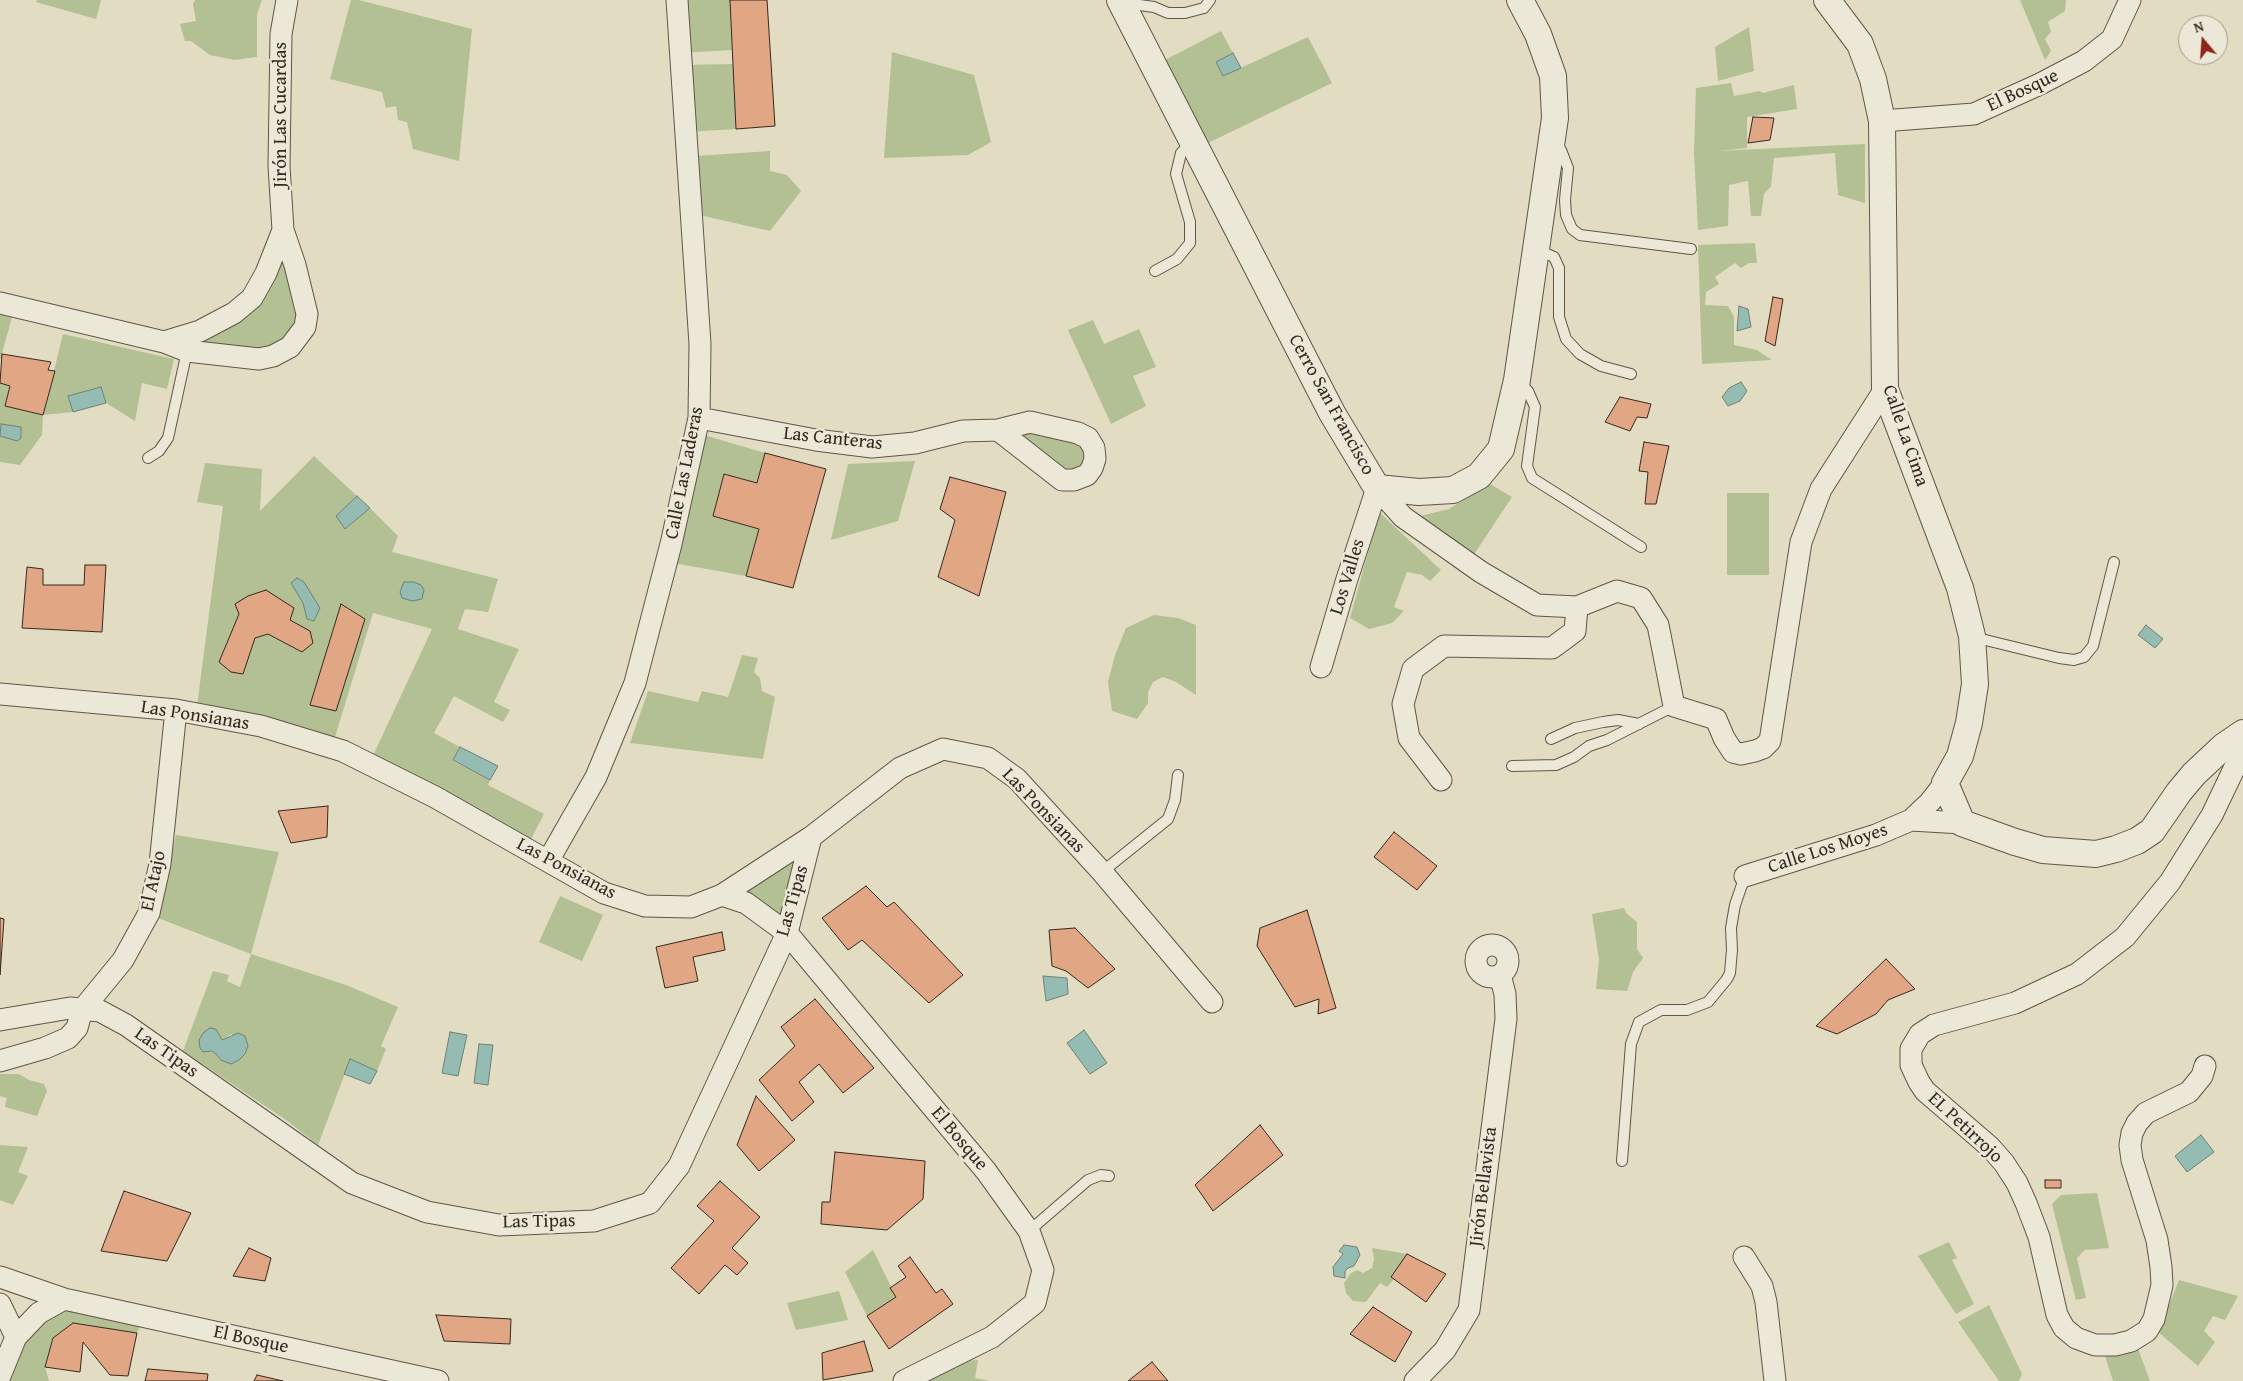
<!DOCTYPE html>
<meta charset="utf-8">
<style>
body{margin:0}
#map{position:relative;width:2243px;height:1381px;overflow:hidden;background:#e2dcc2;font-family:"Gentium Book Plus",serif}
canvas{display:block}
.north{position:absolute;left:2178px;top:15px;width:50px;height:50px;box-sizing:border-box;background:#ece8d7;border:1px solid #a39b8e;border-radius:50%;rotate:342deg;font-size:14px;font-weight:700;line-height:20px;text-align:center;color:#362721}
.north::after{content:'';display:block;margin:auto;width:18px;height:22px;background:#8f2418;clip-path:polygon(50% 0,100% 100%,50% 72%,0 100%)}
</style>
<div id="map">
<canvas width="2243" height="1381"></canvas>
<div class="north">N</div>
</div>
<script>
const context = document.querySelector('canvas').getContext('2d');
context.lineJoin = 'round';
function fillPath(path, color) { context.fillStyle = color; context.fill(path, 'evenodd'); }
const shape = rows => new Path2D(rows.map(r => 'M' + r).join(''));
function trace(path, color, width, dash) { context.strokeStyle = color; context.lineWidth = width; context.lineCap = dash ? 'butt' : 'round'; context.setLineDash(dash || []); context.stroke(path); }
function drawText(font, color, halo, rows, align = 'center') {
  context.font = font + ' "Gentium Book Plus",serif'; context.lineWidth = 5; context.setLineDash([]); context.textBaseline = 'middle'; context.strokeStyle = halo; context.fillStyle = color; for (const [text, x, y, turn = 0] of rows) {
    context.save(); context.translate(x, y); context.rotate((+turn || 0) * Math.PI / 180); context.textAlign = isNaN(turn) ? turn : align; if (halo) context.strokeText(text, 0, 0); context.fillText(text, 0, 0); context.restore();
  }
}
const green = shape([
 [37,0,101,0,96,19,36,2],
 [195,0,262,0,257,14,257,57,234,60,210,55,191,41,185,41,180,24,196,21,193,4],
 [351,0,359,0,472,29,459,161,413,149,407,122,398,120,396,106,386,108,382,92,330,79],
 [677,0,730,0,732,50,681,53],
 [2020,0,2066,0,2065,11,2048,22,2051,32,2045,39,2051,51,2045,60],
 [1749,27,1754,71,1718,81,1715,47],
 [1221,31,1233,53,1216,62,1223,76,1308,37,1332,83,1206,144,1163,61],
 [892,52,974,75,991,142,968,155,884,158],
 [733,64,736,129,686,132,682,65],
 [1731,83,1734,96,1760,91,1763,93,1794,85,1797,109,1747,117,1747,148,1717,151,1865,144,1865,203,1838,195,1835,153,1774,158,1771,186,1764,194,1761,216,1751,216,1748,181,1729,185,1728,226,1698,230,1694,152,1696,88],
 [770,151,770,171,787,175,801,191,770,231,699,215,696,156],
 [1755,243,1757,263,1749,263,1741,268,1735,263,1715,277,1719,284,1706,292,1705,305,1728,306,1734,317,1734,345,1757,350,1772,360,1702,364,1698,245],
 [279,262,286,263,303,293,290,347,187,351],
 [0,314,12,317,0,361],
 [1093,320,1104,344,1139,329,1156,367,1133,376,1146,406,1111,424,1068,330],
 [63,334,174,359,167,389,142,383,135,421,106,403,101,387,68,396,73,412,43,415,42,435,20,465,0,462,0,436,17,441,1,424,0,426,0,383,10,386,5,406,43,415],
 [1030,422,1094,448,1074,480,998,430],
 [704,435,765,453,757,483,724,474,713,516,759,529,746,576,673,563],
 [314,456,357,496,336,516,345,529,370,508,398,536,392,552,498,579,488,612,465,609,458,629,519,649,494,702,510,710,503,722,454,696,434,733,460,747,453,761,490,780,488,785,544,814,529,843,371,760,432,629,373,613,334,740,197,706,223,506,197,502,205,463,262,469,260,511],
 [915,461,898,521,831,540,848,464],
 [1490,484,1512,497,1473,556,1416,517,1449,509],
 [1727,493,1769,493,1769,575,1727,575],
 [1379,512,1441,570,1430,581,1422,575,1407,572,1394,607,1404,611,1392,623,1369,629,1350,618],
 [1154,615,1178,618,1196,625,1196,695,1176,682,1163,677,1153,682,1148,692,1148,703,1137,719,1112,711,1108,682,1115,655,1126,628],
 [742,655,758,658,754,672,760,678,762,691,775,697,763,759,630,743,648,691,698,702,702,691,728,697],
 [176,835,279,852,251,954,346,985,398,1007,381,1046,386,1049,377,1071,350,1060,318,1145,286,1120,183,1051,213,971,229,975,227,981,240,987,251,954,158,918],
 [210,1028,216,1029,222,1040,231,1034,248,1045,245,1054,239,1060,221,1060,216,1054,211,1051],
 [811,837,787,933,722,895],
 [560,896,603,915,582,961,539,942],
 [1624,908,1627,914,1637,922,1637,949,1643,958,1633,972,1627,991,1596,989,1599,960,1592,914],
 [0,1074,19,1074,29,1080,44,1084,47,1091,37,1116,5,1107,7,1098,0,1096],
 [0,1145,28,1147,18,1172,28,1176,13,1205,0,1200],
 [2097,1193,2109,1248,2085,1250,2077,1258,2086,1298,2076,1300,2052,1204,2061,1195],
 [1949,1242,1957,1258,1952,1260,1974,1304,1956,1314,1918,1256],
 [1372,1248,1407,1254,1394,1279,1387,1287,1380,1283,1366,1302,1353,1301,1346,1293,1344,1283,1350,1274,1357,1270,1363,1273,1372,1268,1374,1259],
 [873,1250,896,1297,867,1316,845,1272],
 [2179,1280,2238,1296,2225,1320,2213,1316,2204,1331,2215,1342,2198,1366,2158,1332],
 [839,1291,848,1320,796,1330,787,1303],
 [1989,1305,2022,1374,2019,1381,1999,1381,1958,1322],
 [83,1307,142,1321,137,1333,73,1323,53,1338,45,1367,49,1381,11,1381,10,1375,23,1346,40,1327,58,1310],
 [2137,1346,2150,1381,2113,1381,2104,1353],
 [978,1360,975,1378,990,1381,918,1381,960,1361]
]);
const water = shape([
 [1233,53,1241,68,1223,76,1216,62,1233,53],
 [1739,306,1748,309,1751,327,1737,331,1739,306],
 [1741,382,1747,391,1740,401,1728,406,1722,397,1729,388,1741,382],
 [101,387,106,403,73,412,68,396,101,387],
 [1,424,21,427,21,438,17,441,0,436,1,424],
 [357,496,370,508,345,529,336,516,357,496],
 [297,578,304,582,320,608,314,621,307,619,303,603,291,583,297,578],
 [404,582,414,582,421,585,424,590,422,599,412,601,402,598,400,592,404,582],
 [2146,625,2163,639,2155,648,2138,635,2146,625],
 [460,747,498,766,490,780,453,760,460,747],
 [1043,976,1067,978,1068,994,1046,1001,1043,976],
 [210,1028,216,1029,222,1040,238,1033,245,1036,248,1046,245,1054,239,1060,231,1064,221,1060,216,1054,212,1051,203,1052,200,1048,199,1040,203,1033,210,1028],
 [1084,1030,1107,1063,1090,1074,1067,1043,1084,1030],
 [450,1032,467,1035,458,1076,442,1073,450,1032],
 [479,1044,493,1045,488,1085,474,1083,479,1044],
 [350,1059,377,1071,370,1084,344,1074,350,1059],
 [2201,1135,2214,1152,2187,1172,2175,1156,2201,1135],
 [1344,1245,1357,1247,1360,1255,1354,1266,1348,1268,1345,1271,1345,1278,1334,1276,1333,1267,1343,1254,1339,1251,1344,1245]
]);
const building = shape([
 [730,0,767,0,775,126,736,129,730,0],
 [1753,117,1774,118,1770,140,1748,143,1753,117],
 [1773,297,1783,299,1775,346,1765,341,1773,297],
 [2,354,51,362,48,370,55,371,43,415,5,406,10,386,0,383,2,354],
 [1620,397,1651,404,1647,418,1637,417,1630,431,1605,422,1620,397],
 [1644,442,1669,446,1656,504,1645,504,1648,472,1639,471,1644,442],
 [765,453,826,469,793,588,746,576,759,529,713,516,724,474,757,483,765,453],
 [950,477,1006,492,979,596,938,577,955,520,940,509,950,477],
 [85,565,106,565,102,632,22,628,27,567,43,569,43,585,84,585,85,565],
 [266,590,294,608,290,620,310,631,313,643,302,652,268,634,255,638,243,674,231,672,219,662,239,614,235,604,248,596,266,590],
 [341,604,365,619,336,711,310,705,341,604],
 [328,806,327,837,291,843,278,811,328,806],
 [1394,832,1437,866,1417,890,1374,857,1394,832],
 [866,886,887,907,894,902,963,975,929,1003,862,940,848,950,822,918,866,886],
 [1307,910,1336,1008,1318,1014,1319,999,1295,1007,1257,946,1260,928,1307,910],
 [0,918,4,919,0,975,0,918],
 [1075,928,1115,969,1088,988,1066,971,1052,966,1049,930,1075,928],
 [722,932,725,950,693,957,698,981,665,988,656,947,722,932],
 [1886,959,1915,989,1888,1000,1876,1014,1837,1034,1816,1026,1886,959],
 [815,999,874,1068,843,1093,819,1064,799,1082,814,1102,792,1121,759,1080,795,1046,781,1027,815,999],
 [756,1096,795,1140,759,1171,737,1145,756,1096],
 [1260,1125,1283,1155,1213,1211,1195,1185,1260,1125],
 [835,1152,925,1161,923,1199,887,1230,821,1224,822,1202,830,1202,835,1152],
 [2045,1180,2061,1180,2061,1188,2045,1188,2045,1180],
 [720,1181,760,1217,732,1248,748,1263,737,1275,725,1265,699,1294,671,1268,714,1221,697,1206,720,1181],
 [124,1191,191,1213,167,1261,101,1251,124,1191],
 [249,1248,271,1258,265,1281,233,1276,249,1248],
 [1407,1254,1446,1274,1426,1302,1391,1277,1407,1254],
 [910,1257,936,1293,942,1289,953,1304,889,1349,867,1316,896,1297,890,1288,906,1277,898,1266,910,1257],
 [1373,1307,1412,1332,1395,1362,1350,1334,1373,1307],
 [436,1315,511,1319,510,1344,444,1341,436,1315],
 [73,1323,137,1333,128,1376,110,1375,83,1342,80,1372,45,1367,53,1338,73,1323],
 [864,1341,873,1371,823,1380,822,1353,864,1341],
 [1152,1362,1168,1381,1128,1381,1152,1362],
 [148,1369,208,1374,207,1381,145,1381,148,1369],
 [257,1375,283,1381,254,1381,257,1375]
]);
const service = shape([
 [1125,3,1154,7,1168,13,1185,13,1204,8,1210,0],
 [1555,146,1561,150,1568,168,1565,200,1566,215,1572,229,1580,235,1691,249],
 [1538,250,1554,257,1559,268,1559,317,1566,339,1580,354,1601,366,1631,374],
 [1155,271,1177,259,1190,243,1190,222,1176,174,1181,153,1192,142],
 [1520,383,1528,391,1535,407,1527,466,1532,478,1641,547],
 [148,458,159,451,168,438,187,351],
 [1973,637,2059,658,2074,660,2084,657,2093,646,2114,562],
 [1551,739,1575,728,1603,722,1618,720,1639,724],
 [1512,766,1556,765,1574,757,1589,746,1607,740,1674,706],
 [1102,872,1168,819,1175,800,1178,775],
 [1622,1161,1631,1044,1639,1022,1661,1010,1687,1010,1708,1002,1727,979,1730,973,1732,950,1731,928,1735,905,1745,876],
 [1029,1231,1088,1180,1101,1175,1109,1176]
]);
const minor = shape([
 [1882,121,1974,114,2040,84,2084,61,2112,39,2130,0],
 [0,303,164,342,187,351,259,359,273,356,290,347,305,327,307,314,295,265,283,230,279,166,281,34,287,0],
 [164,342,200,331,234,313,252,298,266,273,283,230],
 [699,418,816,440,872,447,915,443,963,431,998,430,1030,422,1078,433,1088,438,1094,448,1095,459,1092,468,1087,475,1074,480,1062,480,998,430],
 [1377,488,1403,517,1481,572,1537,605,1577,607,1617,591,1641,598,1658,625,1674,706,1716,719,1724,738,1733,752,1741,754,1755,751,1763,748,1770,741,1801,542,1821,489,1885,389],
 [1321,667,1347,579,1377,488],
 [0,694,176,710,261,726,343,751,435,797,604,893,645,906,691,907,722,895,811,837,900,768,943,749,988,758,1017,779,1102,872,1212,1002],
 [1441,780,1409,738,1403,704,1413,669,1444,646,1552,648,1575,631,1577,607],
 [1911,820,1962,823],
 [548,861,596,777,635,683,671,544,699,418,700,344,677,0],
 [1745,876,1876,835,1911,820,1930,802,1945,783],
 [722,895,746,903,787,933,986,1171,1029,1231,1043,1270,1035,1303,992,1337,904,1381],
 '1476 961a16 16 0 1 1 32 0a16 16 0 1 1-32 0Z',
 [0,1020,70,1008,100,1011,126,1025,352,1183,427,1212,499,1225,594,1221,650,1203,679,1166,787,933,811,837],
 [0,1061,45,1048,68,1038,77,1028,82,1010,123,960,149,913,160,864,176,710],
 [2205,1066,2202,1076,2189,1092,2146,1113,2137,1123,2132,1133,2130,1145,2132,1160,2157,1240,2161,1267,2162,1285,2154,1319,2147,1331,2131,1341,2115,1345,2095,1345,2076,1338,2064,1328,2057,1315,2039,1237,2026,1203,2017,1183,2004,1163,1990,1147,1925,1091,1919,1082,1911,1065,1911,1049,1920,1034,1934,1025,2015,1003,2077,974,2125,937,2170,882,2212,815,2243,750],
 [1744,1257,1762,1286,1766,1302,1775,1381],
 [0,1277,64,1299,438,1381],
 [0,1304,16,1337],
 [0,1376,16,1337,39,1313,64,1299],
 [1415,1381,1445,1350,1469,1310,1506,1019,1505,994,1500,975]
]);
const tertiary = shape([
 [1120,0,1332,413,1377,488,1419,492,1453,490,1479,476,1501,449,1517,380,1555,118,1553,76,1538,34,1520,0],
 [1827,0,1860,44,1873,79,1882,121,1885,389,1960,588,1972,636,1975,684,1969,723,1960,756,1945,783,1962,823,2015,842,2043,850,2096,854,2116,849,2137,841,2152,831,2179,792,2194,774,2224,746,2243,733]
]);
const streetNames = [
 ["El Bosque",2023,91,-25],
 ["Jirón Las Cucardas",281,115,-90],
 ["Cerro San Francisco",1331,405,61],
 ["Calle La Cima",1905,436,71],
 ["Las Canteras",833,439,6],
 ["Calle Las Laderas",685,473,-79],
 ["Los Valles",1348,577,-73],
 ["Las Ponsianas",195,716,9],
 ["Las Ponsianas",1043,811,46],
 ["Calle Los Moyes",1828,849,-18],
 ["Las Ponsianas",566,869,28],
 ["El Atajo",154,881,-78],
 ["Las Tipas",793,901,-74],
 ["Las Tipas",166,1053,35],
 ["EL Petirrojo",1965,1128,43],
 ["El Bosque",959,1139,50],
 ["Jirón Bellavista",1484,1187,-83],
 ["Las Tipas",539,1222,-1],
 ["El Bosque",251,1340,12]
];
fillPath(green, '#b3c093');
fillPath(water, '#95bcb2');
trace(water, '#6f8078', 1);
fillPath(building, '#e1a785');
trace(building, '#362721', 1);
trace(service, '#615449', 12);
trace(minor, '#615449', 23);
trace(tertiary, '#615449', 28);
trace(service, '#ece8d7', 10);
trace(minor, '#ece8d7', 21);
trace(tertiary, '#ece8d7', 26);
drawText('19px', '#362721', '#ece8d7', streetNames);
</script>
